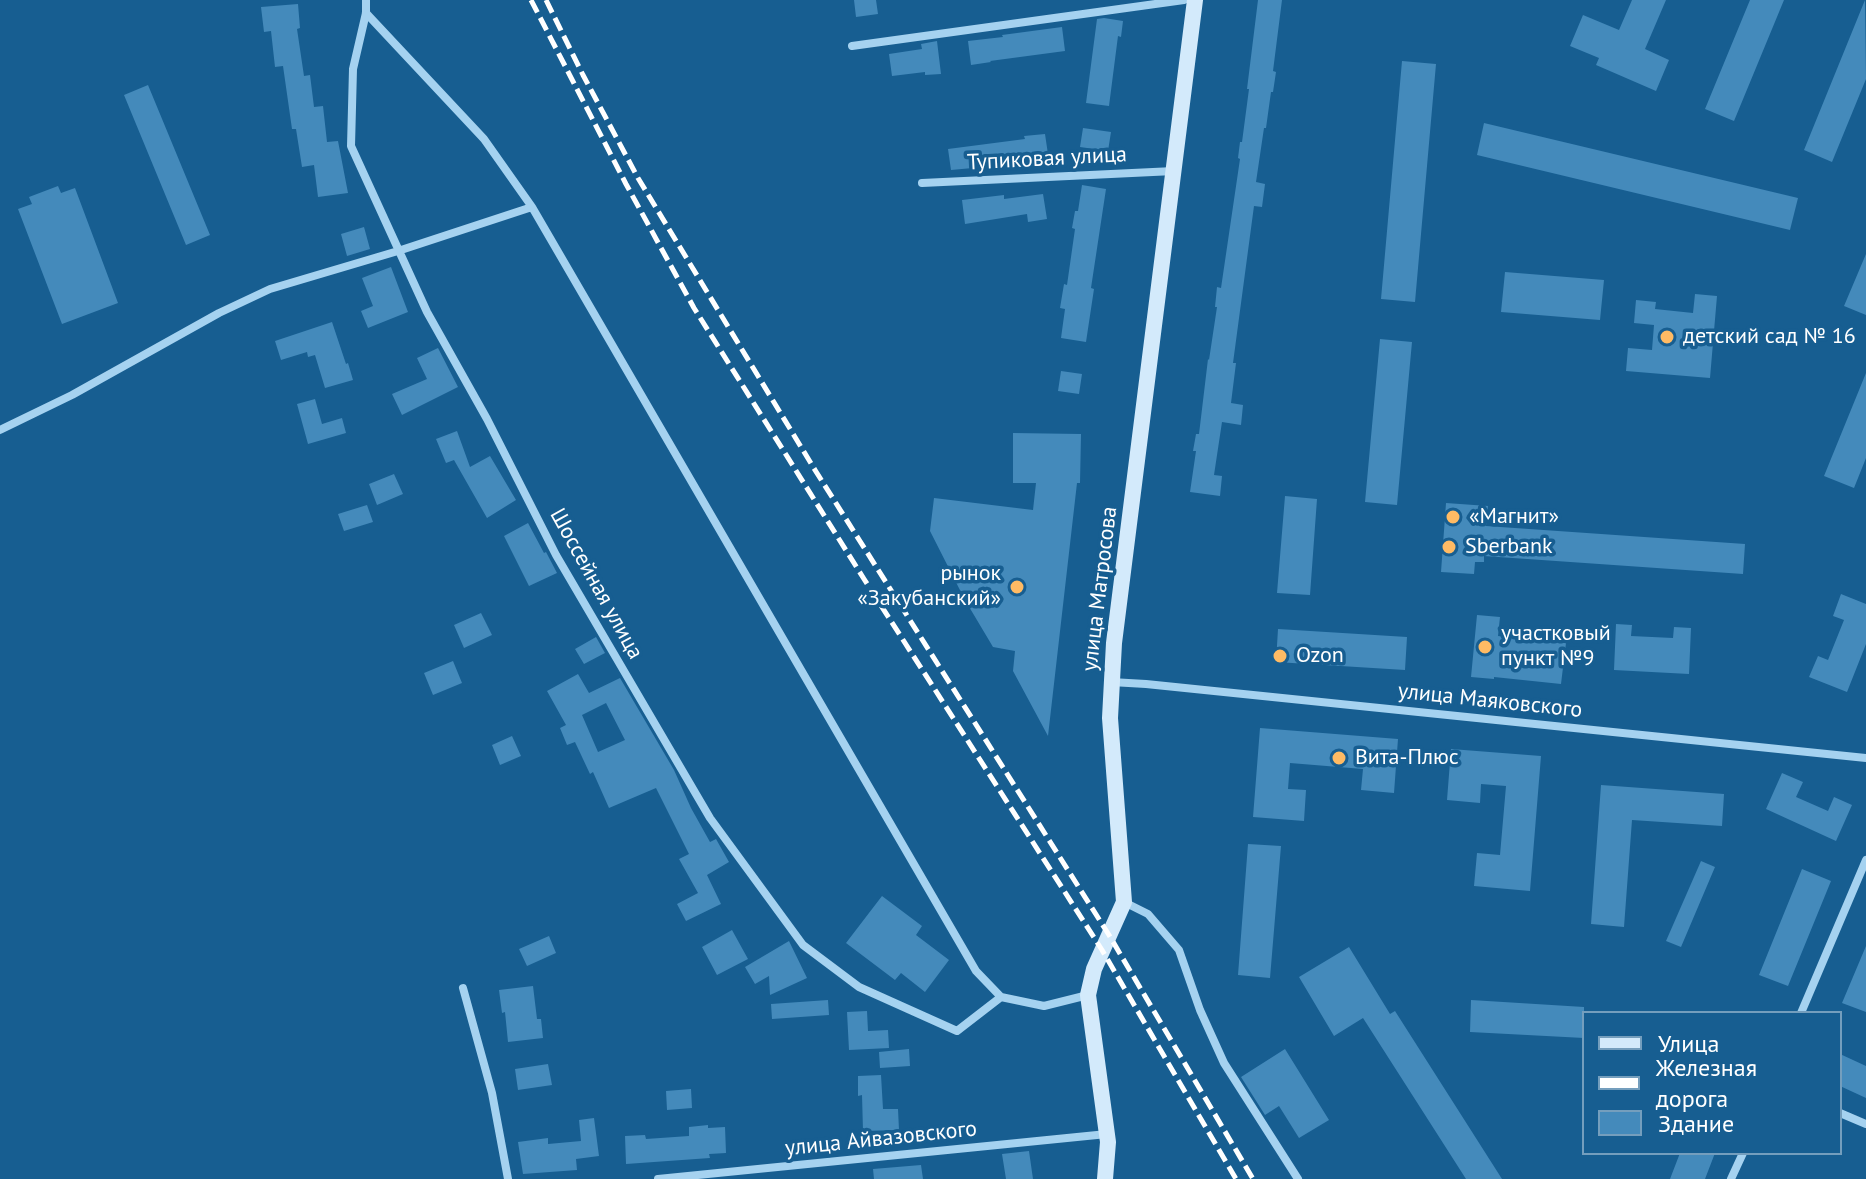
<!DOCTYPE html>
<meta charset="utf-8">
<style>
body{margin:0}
#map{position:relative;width:1866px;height:1179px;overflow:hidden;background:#175e91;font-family:"PT Sans",sans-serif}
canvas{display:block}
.legend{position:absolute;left:1582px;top:1011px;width:260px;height:144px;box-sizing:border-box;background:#175e91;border:2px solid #749ebd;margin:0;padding:10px 14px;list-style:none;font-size:24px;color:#fff}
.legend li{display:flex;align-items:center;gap:16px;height:40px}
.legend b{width:40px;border:2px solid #749ebd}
</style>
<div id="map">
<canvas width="1866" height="1179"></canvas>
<ul class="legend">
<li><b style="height:10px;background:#d3eafb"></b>Улица</li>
<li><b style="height:10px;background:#fff"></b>Железная дорога</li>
<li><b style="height:22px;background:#448abb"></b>Здание</li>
</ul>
</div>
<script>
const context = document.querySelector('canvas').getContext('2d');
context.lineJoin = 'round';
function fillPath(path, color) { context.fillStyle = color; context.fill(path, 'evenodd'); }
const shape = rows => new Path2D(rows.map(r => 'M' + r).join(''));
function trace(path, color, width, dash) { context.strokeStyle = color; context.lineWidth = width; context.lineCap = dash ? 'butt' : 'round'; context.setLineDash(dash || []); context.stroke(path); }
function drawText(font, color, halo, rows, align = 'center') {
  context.font = font + ' "PT Sans",sans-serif'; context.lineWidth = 7; context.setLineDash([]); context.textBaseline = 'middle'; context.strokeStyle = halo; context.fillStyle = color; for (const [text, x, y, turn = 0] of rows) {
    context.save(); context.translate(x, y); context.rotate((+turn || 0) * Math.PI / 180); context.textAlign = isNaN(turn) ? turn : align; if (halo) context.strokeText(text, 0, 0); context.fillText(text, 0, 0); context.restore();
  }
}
const building = shape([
 [854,0,876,0,878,14,856,17],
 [1258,0,1282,0,1273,71,1276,72,1273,92,1271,92,1266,128,1264,128,1256,182,1265,184,1262,207,1254,206,1233,363,1236,363,1231,403,1243,405,1241,425,1222,422,1214,475,1222,476,1220,496,1190,492,1196,451,1193,451,1196,434,1199,434,1208,359,1209,360,1217,307,1215,307,1217,287,1221,288,1240,159,1238,158,1240,142,1242,142,1249,89,1247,89],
 [1632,0,1666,0,1645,49,1669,60,1656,91,1596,65,1599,58,1570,46,1583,15,1619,30],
 [1750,0,1784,0,1734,121,1705,109],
 [1865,0,1866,79,1832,162,1804,150],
 [298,4,300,28,297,29,304,76,310,75,314,107,323,106,327,142,338,141,348,193,318,197,314,165,302,167,296,129,292,129,283,66,275,67,271,31,264,32,261,7],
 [1104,18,1123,21,1121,37,1118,36,1109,106,1086,103,1097,19],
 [1062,27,1065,51,990,61,991,62,971,65,968,41,1003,37,1002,35],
 [937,41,941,74,925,75,925,72,892,76,889,54,922,49,921,44],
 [1402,61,1436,64,1415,302,1381,299],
 [148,85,210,235,186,245,124,95],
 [1484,123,1798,198,1790,230,1477,155],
 [1083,128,1111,132,1108,151,1080,147],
 [1045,134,1049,161,951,170,948,149,1025,139,1024,136],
 [1082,185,1106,189,1091,288,1094,289,1086,342,1061,338,1065,309,1060,308,1064,284,1067,285,1075,229,1072,228,1075,211,1078,211],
 [58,186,61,193,75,188,118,303,62,324,18,209,32,204,29,197],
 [1043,194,1047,219,1028,222,1027,214,965,224,962,200,1004,195,1004,199],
 [364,227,370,249,347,256,341,234],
 [1866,254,1866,315,1844,306],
 [391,267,408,312,368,328,361,311,373,306,362,278],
 [1505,272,1604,280,1600,320,1501,312],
 [1695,294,1717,296,1710,378,1626,371,1628,348,1652,350,1654,325,1634,323,1636,300,1656,302,1655,309,1693,313],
 [332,322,346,364,348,363,353,380,325,388,315,355,308,357,307,352,281,360,275,341],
 [1380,339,1412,342,1397,505,1365,502],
 [438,348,458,387,402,415,392,394,427,379,417,358],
 [1061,371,1082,374,1079,394,1058,391],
 [1866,373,1866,458,1854,488,1824,476],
 [315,399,322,424,342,418,346,433,308,444,297,404],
 [457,431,470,467,490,456,516,500,487,518,454,460,446,463,436,439],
 [1013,433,1081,434,1080,483,1077,483,1048,736,1013,671,1015,651,993,647,965,600,930,531,934,498,1033,510,1036,483,1013,483],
 [394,474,403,494,377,505,369,484],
 [1285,496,1317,499,1310,595,1277,593],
 [1446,503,1488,506,1486,526,1745,544,1743,574,1484,556,1484,562,1475,562,1474,574,1441,572],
 [367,505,373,522,344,531,338,514],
 [528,523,544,553,546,552,557,573,529,586,504,536],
 [1841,594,1866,604,1866,644,1847,692,1809,677,1818,656,1828,660,1844,620,1833,616],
 [481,613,492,635,464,648,454,625],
 [1477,615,1500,617,1498,636,1566,643,1561,684,1494,677,1494,679,1471,677],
 [1616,624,1632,625,1631,636,1673,638,1674,627,1691,628,1689,674,1614,670],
 [1278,629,1407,637,1405,670,1276,662],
 [596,637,605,653,584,664,575,649],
 [453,661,462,683,433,695,424,673],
 [578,674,589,693,620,678,674,770,691,808,710,842,716,839,729,862,707,875,721,904,686,921,677,904,698,893,679,859,689,854,656,788,609,808,593,772,590,774,575,742,567,745,560,728,566,725,547,691],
 [606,703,625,740,598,752,582,715],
 [1260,728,1398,739,1394,793,1361,790,1363,769,1290,763,1288,789,1306,790,1304,821,1253,817],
 [512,736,521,756,500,765,492,745],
 [1451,749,1541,756,1530,891,1474,886,1477,853,1500,855,1506,786,1481,784,1480,803,1447,800],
 [1782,773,1803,782,1796,797,1828,811,1834,797,1852,805,1836,841,1766,809],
 [1601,785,1724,794,1722,826,1632,820,1624,927,1591,924],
 [1248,844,1281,846,1270,978,1238,975],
 [1701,861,1715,867,1681,947,1666,941],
 [1802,869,1831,881,1788,986,1759,975],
 [882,896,922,926,916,935,949,960,925,992,901,973,895,980,846,943],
 [732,930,748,959,717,975,702,947],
 [549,936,556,953,527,966,519,949],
 [789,941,807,978,770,995,769,976,755,984,745,967],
 [1866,946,1866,1012,1842,1003],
 [1349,947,1390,1014,1395,1011,1502,1179,1466,1179,1363,1018,1334,1036,1299,977],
 [533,986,537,1019,541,1019,543,1038,508,1042,505,1012,502,1013,499,990],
 [828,1000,829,1015,772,1019,771,1004],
 [1471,1000,1584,1007,1584,1038,1470,1032],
 [867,1011,868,1031,888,1030,889,1048,849,1050,847,1012],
 [909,1049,910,1066,880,1068,879,1052],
 [1285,1049,1329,1120,1299,1138,1279,1106,1265,1115,1241,1077],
 [1840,1054,1866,1066,1866,1098,1840,1086],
 [548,1064,552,1085,518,1090,515,1069],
 [881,1075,883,1109,898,1109,899,1130,863,1131,862,1095,858,1096,858,1076],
 [691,1089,692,1108,667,1110,666,1091],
 [594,1118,599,1156,576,1159,577,1170,523,1174,518,1142,548,1138,548,1144,581,1141,579,1120],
 [708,1125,708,1128,725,1127,726,1153,709,1154,710,1158,626,1164,625,1136,645,1135,646,1139,689,1136,689,1127],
 [1029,1151,1033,1179,1006,1179,1002,1154],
 [1680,1153,1715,1153,1705,1179,1670,1179],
 [921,1165,923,1179,874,1179,873,1169]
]);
const street = shape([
 [366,0,366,13,353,69,351,146,427,312,487,419,556,555,710,818,803,945,859,987,957,1031,1001,997],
 [366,13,484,139,532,207,976,971,1001,997,1044,1006,1088,995],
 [852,46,1184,0],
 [922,183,1174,171],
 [0,430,72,395,219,313,270,289,398,251,532,207],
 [1111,682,1146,684,1866,758],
 [1124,902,1148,914,1179,950,1200,1010,1224,1063,1298,1179],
 [463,988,492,1093,508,1179],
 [1801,1013,1866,860],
 [1840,1113,1866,1124],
 [658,1179,1107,1134],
 [1731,1179,1743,1153]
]);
const secondary = shape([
 [1105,1179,1108,1142,1088,995,1094,969,1124,902,1110,718,1114,643,1195,0]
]);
const rail = shape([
 [531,0,626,184,694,308,864,579,1102,950,1236,1179],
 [546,0,583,75,638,178,815,470,1109,935,1253,1179]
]);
const markers = [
 [1667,337,8,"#ffbb64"],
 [1453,517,8,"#ffbb64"],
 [1449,547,8,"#ffbb64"],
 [1017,587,8,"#ffbb64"],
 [1485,647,8,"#ffbb64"],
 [1280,656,8,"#ffbb64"],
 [1339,758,8,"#ffbb64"]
];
const streetNames = [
 ["Тупиковая улица",1047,159,-3],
 ["Шоссейная улица",596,584,61],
 ["улица Матросова",1100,589,-83],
 ["улица Маяковского",1490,701,6],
 ["улица Айвазовского",881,1139,-6]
];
const poiNames = [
 ["детский сад № 16",1683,337],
 ["«Магнит»",1469,517],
 ["Sberbank",1465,547],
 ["рынок",1001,574,"right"],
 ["«Закубанский»",1001,599,"right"],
 ["участковый",1501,634],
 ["пункт №9",1501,659],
 ["Ozon",1296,656],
 ["Вита-Плюс",1355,758]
];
fillPath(building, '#448abb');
trace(street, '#a5d2f0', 8);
trace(secondary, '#d3eafb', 16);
trace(rail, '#fff', 5, [14, 6]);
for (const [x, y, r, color] of markers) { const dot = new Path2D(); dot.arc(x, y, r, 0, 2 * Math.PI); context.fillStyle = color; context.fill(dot); trace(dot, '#175e91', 3); }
drawText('22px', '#fff', '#175e91', streetNames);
drawText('22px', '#fff', '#175e91', poiNames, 'left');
</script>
